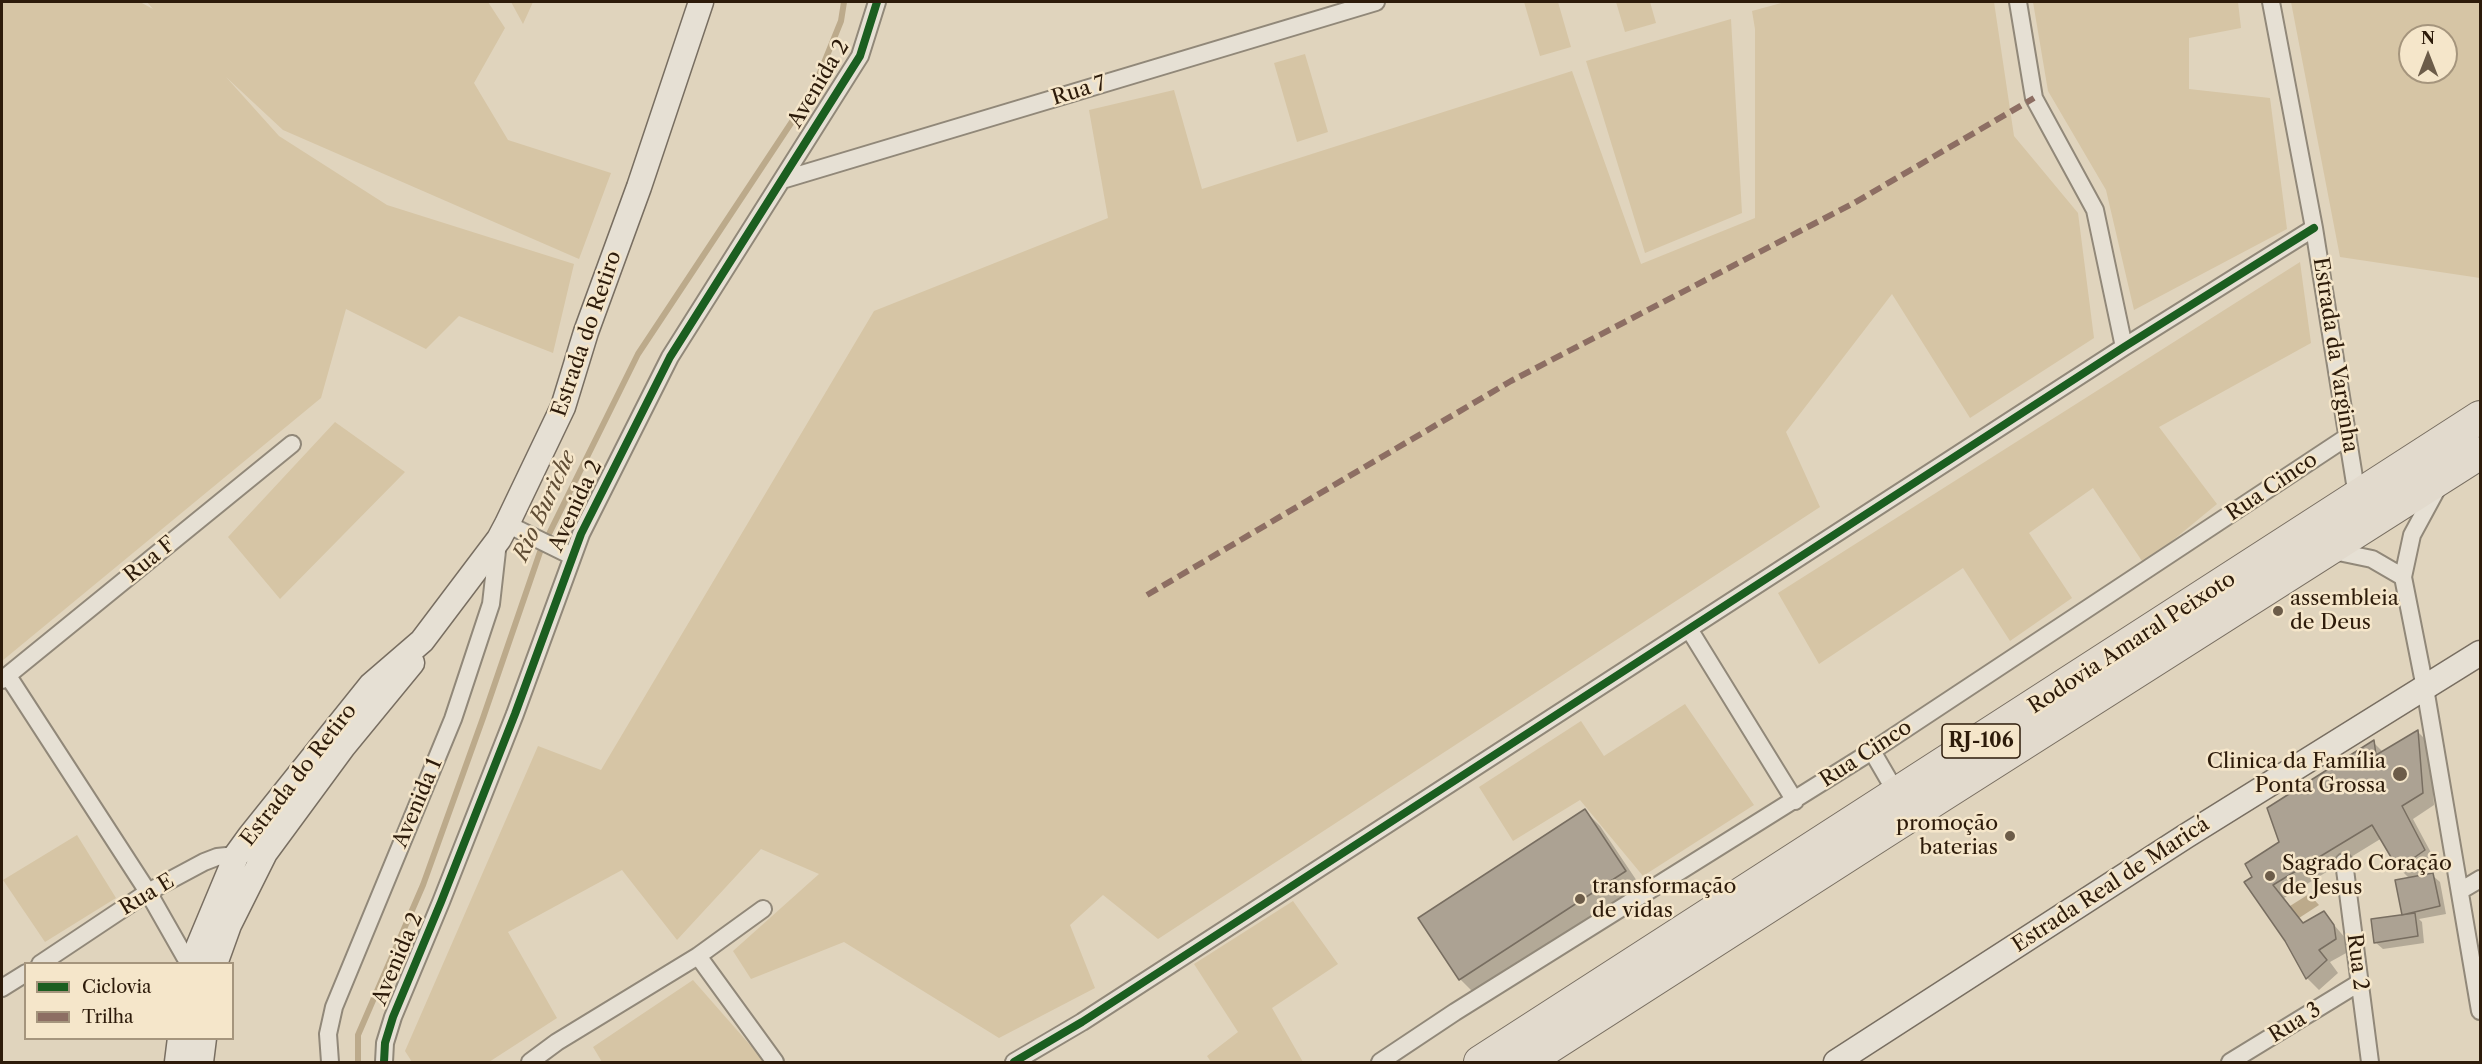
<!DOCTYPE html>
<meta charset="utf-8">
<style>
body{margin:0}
#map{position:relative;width:2482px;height:1064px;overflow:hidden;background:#e0d4bd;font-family:"Libre Caslon Text",serif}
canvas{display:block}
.frame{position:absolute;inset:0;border:3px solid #2d1b0a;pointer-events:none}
.legend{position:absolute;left:24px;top:962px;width:210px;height:78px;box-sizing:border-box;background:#f5e6ca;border:2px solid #a5957d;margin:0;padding:8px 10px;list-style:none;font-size:18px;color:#2d1b0a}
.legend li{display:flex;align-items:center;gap:12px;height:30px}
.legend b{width:30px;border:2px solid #a5957d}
.north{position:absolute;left:2398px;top:24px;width:60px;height:60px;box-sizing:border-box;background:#f5e6ca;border:2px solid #a5957d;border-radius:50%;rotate:0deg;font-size:16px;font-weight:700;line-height:24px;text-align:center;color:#2d1b0a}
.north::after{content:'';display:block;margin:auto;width:21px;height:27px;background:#6c5c49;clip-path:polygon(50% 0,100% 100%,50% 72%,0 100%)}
</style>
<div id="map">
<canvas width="2482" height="1064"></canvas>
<div class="frame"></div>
<ul class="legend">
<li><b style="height:8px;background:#1b5e20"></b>Ciclovia</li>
<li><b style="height:8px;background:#8d6e63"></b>Trilha</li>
</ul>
<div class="north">N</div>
</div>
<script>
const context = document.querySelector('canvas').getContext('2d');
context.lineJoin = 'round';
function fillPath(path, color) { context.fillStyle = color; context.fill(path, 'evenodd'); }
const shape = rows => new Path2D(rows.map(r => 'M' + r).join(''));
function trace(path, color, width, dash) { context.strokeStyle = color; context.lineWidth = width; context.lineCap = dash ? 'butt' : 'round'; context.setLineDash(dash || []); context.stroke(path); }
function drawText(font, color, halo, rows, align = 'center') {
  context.font = font + ' "Libre Caslon Text",serif'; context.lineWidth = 5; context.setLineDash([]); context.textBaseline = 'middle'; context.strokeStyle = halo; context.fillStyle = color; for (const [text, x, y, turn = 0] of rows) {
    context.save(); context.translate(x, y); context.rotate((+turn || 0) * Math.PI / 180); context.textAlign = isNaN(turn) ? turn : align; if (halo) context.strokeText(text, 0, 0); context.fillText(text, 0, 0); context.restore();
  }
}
const green = shape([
 [2,2,140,2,153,9,147,2,488,2,505,28,474,83,508,140,611,173,579,259,283,130,226,77,279,136,387,205,574,264,553,353,459,316,426,349,346,309,321,398,2,661],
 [511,2,533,2,523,24],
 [1524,2,1558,2,1571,47,1540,56],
 [1616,2,1650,2,1656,23,1625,32],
 [1785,2,1994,2,2014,136,2078,213,2094,338,1970,418,1892,294,1786,432,1820,507,1158,939,1103,895,1070,925,1095,988,999,1038,844,942,751,979,733,951,819,874,761,849,677,940,622,870,508,932,557,1018,489,1062,412,1062,405,1051,538,746,601,770,874,311,1108,218,1089,110,1174,90,1202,189,1572,71,1641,264,1755,218,1755,29,1752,11],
 [2033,2,2238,2,2241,28,2189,38,2189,89,2270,98,2287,229,2134,310,2106,190,2048,91],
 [2291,2,2480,2,2480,278,2340,257],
 [2410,36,2446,36,2446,72,2410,72],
 [1731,19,1742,213,1645,253,1586,61],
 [1305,54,1328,132,1297,142,1274,63],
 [2300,262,2311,343,2159,427,2217,504,2144,564,2093,488,2029,533,2072,598,2010,641,1963,568,1819,664,1778,593],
 [335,422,405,472,280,599,228,537],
 [1685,704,1754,805,1643,876,1580,800,1513,841,1479,787,1581,721,1604,756],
 [77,835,116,898,45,942,3,880],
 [1293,901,1338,964,1272,1008,1303,1062,1211,1062,1207,1056,1238,1032,1194,964],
 [693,980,765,1062,602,1062,593,1047]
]);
const water = shape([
 [2309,894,2319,905,2299,918,2290,906]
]);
const shadow = shape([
 [2418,732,2430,744,2434,805,2413,819,2436,862,2414,878,2432,875,2440,882,2446,914,2419,919,2422,922,2424,943,2383,949,2375,942,2405,916,2403,914,2410,879,2399,868,2382,838,2284,898,2304,924,2324,913,2346,939,2348,952,2330,962,2338,973,2319,990,2307,978,2254,878,2281,843,2373,742,2383,752],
 [1585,811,1600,826,1641,887,1475,994,1460,979]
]);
const stream = shape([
 [358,1062,358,1035,423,885,483,718,540,552,638,354,813,90,841,21,844,2]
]);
const building = shape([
 [2418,730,2423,793,2402,806,2425,850,2398,869,2372,825,2273,885,2303,923,2324,911,2334,925,2336,939,2319,950,2327,960,2306,979,2285,941,2244,882,2252,877,2245,864,2279,842,2267,808,2374,740,2376,755,2418,730],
 [1585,809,1626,871,1459,980,1418,918,1585,809],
 [2433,873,2440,906,2402,915,2395,880,2433,873],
 [2415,913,2418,936,2374,943,2371,919,2415,913]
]);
const street = shape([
 [2018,2,2034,98,2095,210,2124,347],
 [2271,2,2314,228,2357,496],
 [782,180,1376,2],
 [2438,487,2412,535,2403,577,2425,688,2480,1011],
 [507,524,572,556],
 [2329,550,2372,559,2403,577],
 [1689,629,1795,801],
 [8,676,148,892,189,964],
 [2,680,292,444],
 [1872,751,1897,794],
 [2344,862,2370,1062],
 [2460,891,2480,879],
 [698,956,775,1062],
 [40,964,148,892,204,862,217,857,246,854],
 [2,988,26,973],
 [330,1062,328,1034,334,1007,453,719,491,604,498,542],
 [384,1062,385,1043,393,1017,441,902,515,714,581,534,670,357,860,56,877,2],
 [530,1062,557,1042,698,956,763,909],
 [1014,1062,1082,1022,2124,347,2314,228],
 [1380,1062,1455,1012,1872,751,2347,437],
 [2230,1062,2359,983]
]);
const secondary = shape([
 [191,964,237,854,250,836,371,685,422,641,499,539,507,524,563,407,586,332,639,187,701,2],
 [215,964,229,925,265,853,343,747,412,663],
 [177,1062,180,1038],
 [201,1062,204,1038],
 [1836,1062,2186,836,2480,653]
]);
const highway = shape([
 [1480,1062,2480,417],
 [1526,1062,1886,831,2480,453]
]);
const quiet = shape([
 [1147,595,1511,381,1854,203,2034,98]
]);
const cycleway = shape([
 [384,1062,385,1043,393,1017,441,902,515,714,581,534,670,357,860,56,877,2],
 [1014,1062,1082,1022,2124,347,2314,228]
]);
const markers = [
 [2278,611,6,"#6c5c49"],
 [2400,774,8,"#6c5c49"],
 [2010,836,6,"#6c5c49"],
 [2270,876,6,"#6c5c49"],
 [1580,899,6,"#6c5c49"]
];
const shields = [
 [1981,741,78]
];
const shieldNames = [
 ["RJ-106",1981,741]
];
const streetNames = [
 ["Avenida 2",819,84,-59],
 ["Rua 7",1079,91,-17],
 ["Estrada do Retiro",587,334,-71],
 ["Estrada da Varginha",2335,355,81],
 ["Rua Cinco",2272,487,-34],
 ["Avenida 2",576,506,-65],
 ["Rua F",150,560,-39],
 ["Rodovia Amaral Peixoto",2132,643,-33],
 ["Rua Cinco",1866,754,-33],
 ["Estrada do Retiro",299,775,-52],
 ["Avenida 1",418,803,-67],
 ["Estrada Real de Maricá",2111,885,-33],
 ["Rua E",147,895,-31],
 ["Avenida 2",398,959,-67],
 ["Rua 2",2357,962,83],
 ["Rua 3",2295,1023,-32]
];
const poiNames = [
 ["assembleia",2290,599],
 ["de Deus",2290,623],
 ["Clinica da Família",2386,762,"right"],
 ["Ponta Grossa",2386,786,"right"],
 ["promoção",1998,824,"right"],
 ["baterias",1998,848,"right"],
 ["Sagrado Coração",2282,864],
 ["de Jesus",2282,888],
 ["transformação",1592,887],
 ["de vidas",1592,911]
];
const waterNames = [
 ["Rio Buriche",545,506,-65]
];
fillPath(green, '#d6c5a5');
fillPath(water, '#bcaa8b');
fillPath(shadow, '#0003');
trace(stream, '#bcaa8b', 6);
fillPath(building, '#aca293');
trace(building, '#786e61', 1.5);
trace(street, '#918879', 20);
trace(secondary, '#786e61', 27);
trace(highway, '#786e61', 34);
trace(street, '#e6e0d4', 16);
trace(secondary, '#e6e0d4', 24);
trace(highway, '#e2dacd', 32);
trace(quiet, '#8d6e63', 6, [12, 6]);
trace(cycleway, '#1b5e20', 8);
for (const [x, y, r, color] of markers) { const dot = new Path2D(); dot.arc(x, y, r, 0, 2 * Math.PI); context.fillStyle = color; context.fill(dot); trace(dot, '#f5e6ca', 2); }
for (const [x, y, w] of shields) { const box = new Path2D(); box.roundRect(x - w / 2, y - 17, w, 34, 4.5); context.fillStyle = '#f5e6ca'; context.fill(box); trace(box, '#2d1b0a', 1.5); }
drawText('bold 20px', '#2d1b0a', null, shieldNames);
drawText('21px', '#2d1b0a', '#f5e6ca', streetNames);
drawText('21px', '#2d1b0a', '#f5e6ca', poiNames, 'left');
drawText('italic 22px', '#604d35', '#f5e6ca', waterNames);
</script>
